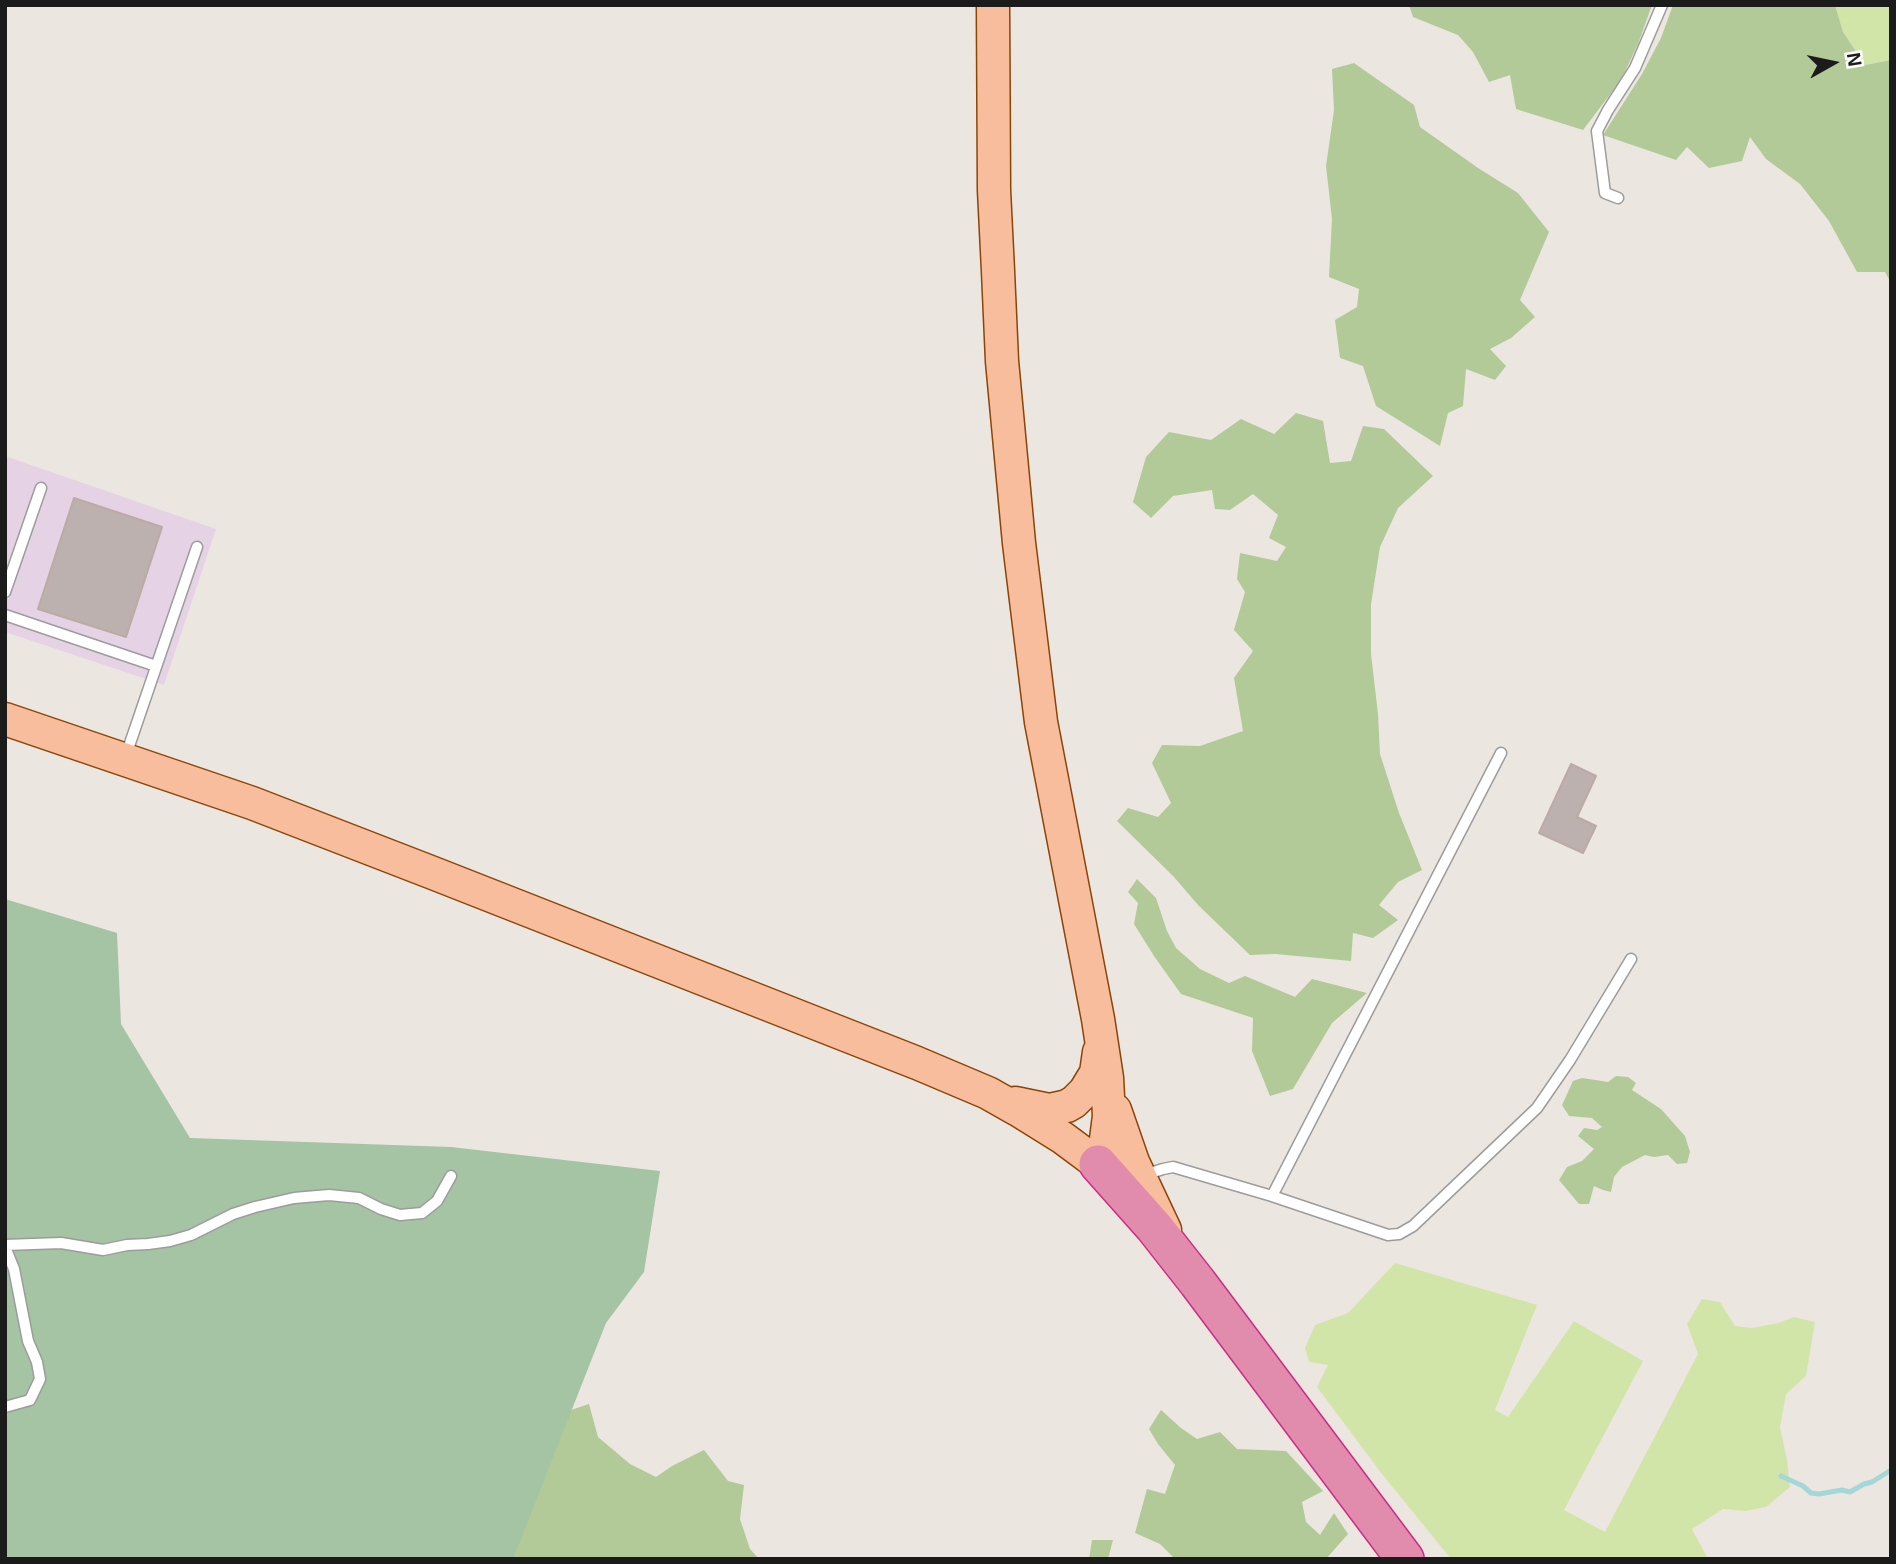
<!DOCTYPE html>
<style>
body{margin:0}
#map{position:relative;width:1896px;height:1564px;overflow:hidden;background:#ece6e1;font-family:Arial,sans-serif}
canvas{display:block}
.frame{position:absolute;inset:0;border:7px solid #1b1b1b;pointer-events:none}
.north{position:absolute;left:1798px;top:28px;width:70px;height:70px;-webkit-text-stroke:5px #fff;paint-order:stroke;rotate:81deg;font-size:19px;font-weight:700;line-height:28px;text-align:center;color:#1b1b1b}
.north::after{content:'';display:block;margin:auto;width:24px;height:32px;background:#1b1b1b;clip-path:polygon(50% 0,100% 100%,50% 72%,0 100%)}
</style>
<div id="map">
<canvas width="1896" height="1564"></canvas>
<div class="frame"></div>
<div class="north">N</div>
</div>
<script>
const context = document.querySelector('canvas').getContext('2d');
context.lineJoin = 'round';
function fillPath(path, color) { context.fillStyle = color; context.fill(path, 'evenodd'); }
const shape = rows => new Path2D(rows.map(r => 'M' + r).join(''));
function trace(path, color, width, dash) { context.strokeStyle = color; context.lineWidth = width; context.lineCap = dash ? 'butt' : 'round'; context.setLineDash(dash || []); context.stroke(path); }
const industrial = shape([
 [5,456,216,529,164,685,5,632]
]);
const grass = shape([
 [1835,5,1891,5,1891,60,1865,65,1843,32],
 [1395,1263,1537,1305,1495,1410,1508,1417,1574,1321,1643,1361,1564,1510,1605,1532,1698,1354,1687,1324,1702,1299,1720,1302,1735,1326,1752,1328,1778,1323,1794,1317,1815,1322,1806,1376,1786,1394,1780,1427,1787,1460,1790,1487,1766,1507,1745,1511,1723,1509,1692,1529,1708,1559,1451,1559,1382,1474,1317,1387,1328,1365,1309,1362,1305,1348,1315,1325,1348,1313]
]);
const forest = shape([
 [1409,5,1652,5,1638,44,1621,80,1583,130,1516,109,1510,75,1489,82,1473,52,1458,35,1413,17],
 [1673,5,1835,5,1843,32,1865,65,1891,60,1891,283,1885,272,1857,272,1829,221,1800,184,1766,159,1750,137,1742,161,1709,168,1687,147,1676,160,1603,135,1642,74,1661,38],
 [1354,63,1414,105,1420,127,1478,168,1518,193,1549,232,1520,300,1535,317,1511,338,1490,349,1506,366,1495,380,1466,369,1463,406,1448,413,1440,446,1376,406,1363,366,1340,358,1335,320,1357,307,1359,289,1329,277,1332,219,1326,166,1334,110,1332,69],
 [1296,413,1323,421,1330,463,1351,461,1363,426,1384,429,1433,476,1398,508,1380,547,1371,604,1371,654,1378,714,1380,754,1399,813,1422,870,1398,882,1379,905,1398,920,1373,938,1353,933,1351,961,1275,954,1250,955,1198,905,1174,877,1117,821,1128,808,1158,817,1171,803,1152,763,1162,745,1200,746,1243,731,1234,678,1253,651,1234,630,1245,592,1237,579,1240,553,1277,561,1286,547,1269,538,1278,515,1253,494,1230,510,1215,509,1212,490,1173,496,1151,518,1133,502,1146,457,1169,432,1211,440,1241,419,1274,434],
 [1137,879,1156,898,1167,931,1176,948,1200,969,1229,983,1245,976,1295,997,1312,979,1367,993,1332,1023,1293,1089,1270,1096,1252,1051,1253,1018,1181,994,1154,956,1134,924,1138,903,1128,892],
 [1616,1076,1628,1077,1636,1083,1632,1090,1661,1109,1685,1136,1690,1152,1687,1163,1677,1164,1668,1155,1654,1157,1645,1155,1622,1167,1614,1177,1611,1192,1603,1190,1594,1186,1589,1204,1579,1204,1559,1180,1567,1167,1582,1161,1594,1149,1578,1136,1584,1128,1597,1130,1602,1127,1592,1118,1569,1116,1562,1105,1573,1081,1582,1078,1608,1082],
 [589,1404,598,1437,630,1464,656,1477,672,1466,704,1450,728,1481,744,1485,740,1519,750,1549,759,1559,245,1559,213,1548,5,1559,5,1459,562,1413],
 [1161,1410,1181,1428,1197,1439,1220,1432,1237,1449,1286,1451,1323,1491,1302,1502,1306,1522,1320,1535,1334,1513,1348,1534,1326,1559,1175,1559,1160,1544,1135,1533,1147,1489,1165,1494,1175,1465,1158,1444,1149,1429],
 [1092,1540,1113,1540,1108,1559,1089,1559]
]);
const cemetery = shape([
 [5,899,117,933,121,1024,190,1138,451,1147,660,1171,644,1272,606,1323,513,1559,5,1559]
]);
const stream = shape([
 [1781,1476,1803,1486,1811,1493,1819,1494,1842,1490,1850,1492,1864,1484,1872,1482,1891,1470]
]);
const building = shape([
 [74,498,162,527,126,637,38,609,74,498],
 [1571,764,1596,776,1577,817,1596,826,1583,853,1539,833,1571,764]
]);
const lane = shape([
 [1618,198,1605,193,1597,131,1608,110,1635,68,1662,5],
 [5,592,41,488],
 [5,615,156,666],
 [126,755,197,547],
 [1144,1175,1163,1169,1173,1167,1272,1196,1501,753],
 [1272,1196,1388,1235,1399,1234,1413,1226,1537,1108,1570,1060,1631,959],
 [5,1245,61,1243,103,1250,127,1245,148,1244,170,1241,191,1235,233,1214,255,1207,294,1198,329,1195,359,1198,381,1209,400,1215,422,1213,437,1201,451,1176],
 [5,1247,14,1269,28,1341,37,1362,40,1379,30,1400,5,1407]
]);
const primary = shape([
 [5,719,252,803,433,873,917,1063,988,1093,1018,1110,1063,1138,1098,1164,1104,1155,1109,1116,1107,1078,1098,1019,1041,722,1019,543,1002,361,998,271,994,190,993,5],
 [1015,1103,1049,1110,1067,1106,1074,1102,1085,1091,1096,1073,1099,1052],
 [1115,1110,1133,1162,1165,1230]
]);
const highway = shape([
 [1098,1164,1154,1227,1198,1283,1405,1559]
]);
fillPath(industrial, '#e5d3e5');
fillPath(grass, '#d2e5a8');
fillPath(forest, '#b1ca97');
fillPath(cemetery, '#a5c4a3');
trace(stream, '#a3d7d8', 5);
fillPath(building, '#bcb1ae');
trace(building, '#bdaaa4', 2);
trace(lane, '#9c9c9c', 13);
trace(primary, '#8b4507', 35);
trace(highway, '#cd2c84', 40);
trace(lane, '#fff', 10);
trace(primary, '#f7bd9c', 32);
trace(highway, '#e18bad', 37);
</script>
